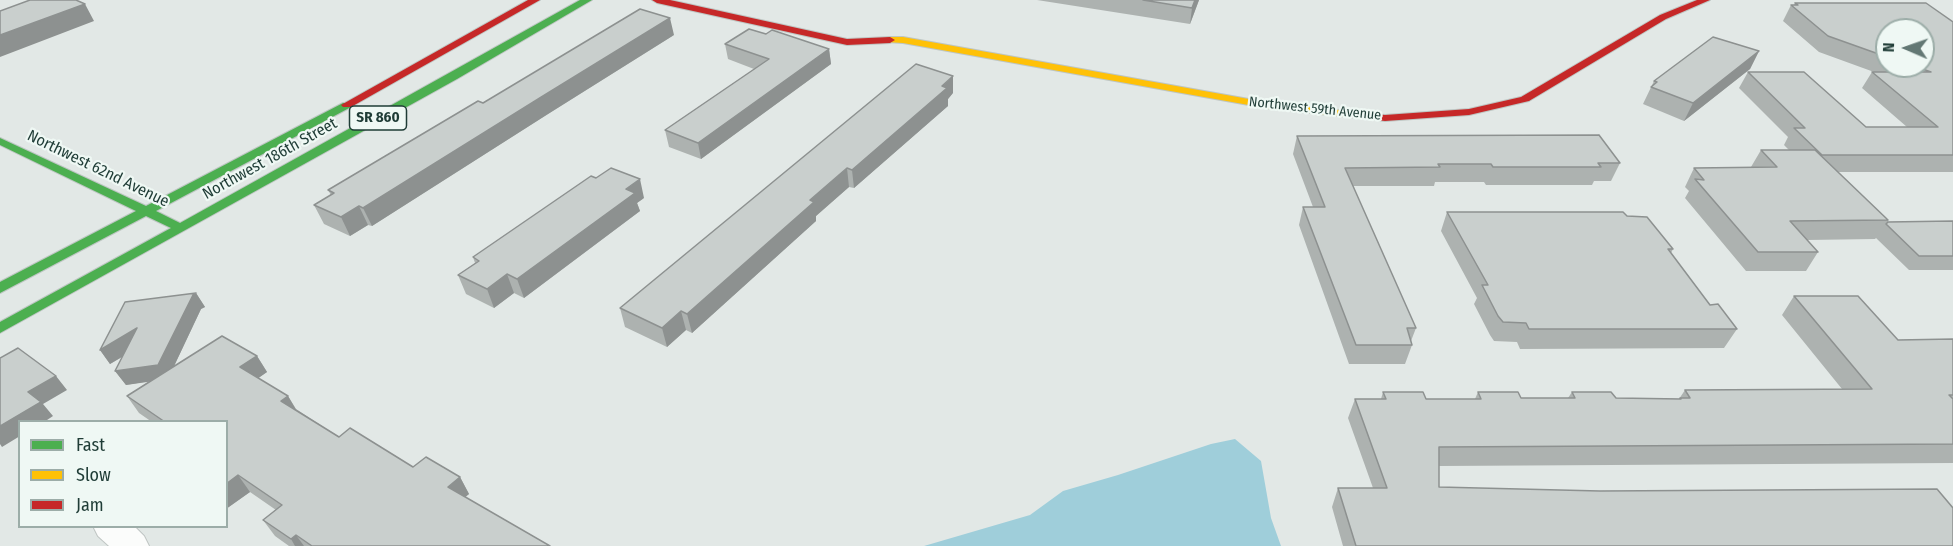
<!DOCTYPE html>
<style>
body{margin:0}
#map{position:relative;width:1953px;height:546px;overflow:hidden;background:#e2e8e6;font-family:"Fira Sans Condensed",sans-serif}
canvas{display:block}
.legend{position:absolute;left:18px;top:420px;width:210px;height:108px;box-sizing:border-box;background:#eff8f4;border:2px solid #9cada8;margin:0;padding:8px 10px;list-style:none;font-size:18px;color:#1f3c36}
.legend li{display:flex;align-items:center;gap:12px;height:30px}
.legend b{width:30px;border:2px solid #9cada8}
.north{position:absolute;left:1875px;top:18px;width:60px;height:60px;box-sizing:border-box;background:#eff8f4;border:2px solid #9cada8;border-radius:50%;rotate:272deg;font-size:16px;font-weight:700;line-height:24px;text-align:center;color:#1f3c36}
.north::after{content:'';display:block;margin:auto;width:21px;height:27px;background:#637874;clip-path:polygon(50% 0,100% 100%,50% 72%,0 100%)}
</style>
<div id="map">
<canvas width="1953" height="546"></canvas>
<ul class="legend">
<li><b style="height:8px;background:#4caf50"></b>Fast</li>
<li><b style="height:8px;background:#ffc107"></b>Slow</li>
<li><b style="height:8px;background:#c62828"></b>Jam</li>
</ul>
<div class="north">N</div>
</div>
<script>
const context = document.querySelector('canvas').getContext('2d');
context.lineJoin = 'round';
function fillPath(path, color) { context.fillStyle = color; context.fill(path, 'evenodd'); }
const shape = rows => new Path2D(rows.map(r => 'M' + r).join(''));
function trace(path, color, width, dash) { context.strokeStyle = color; context.lineWidth = width; context.lineCap = dash ? 'butt' : 'round'; context.setLineDash(dash || []); context.stroke(path); }
function drawText(font, color, halo, rows, align = 'center') {
  context.font = font + ' "Fira Sans Condensed",sans-serif'; context.lineWidth = 4.5; context.setLineDash([]); context.textBaseline = 'middle'; context.strokeStyle = halo; context.fillStyle = color; for (const [text, x, y, turn = 0] of rows) {
    context.save(); context.translate(x, y); context.rotate((+turn || 0) * Math.PI / 180); context.textAlign = isNaN(turn) ? turn : align; if (halo) context.strokeText(text, 0, 0); context.fillText(text, 0, 0); context.restore();
  }
}
const water = shape([
 [1235,439,1261,461,1271,518,1281,546,924,546,1030,515,1063,491,1118,475,1211,444]
]);
const street = shape([
 [93,526,134,526,144,536,149,546,109,546,98,536,93,526]
]);
const fast = shape([
 [580,0,592,0,457,79,0,333,0,322,171,228,146,216,0,293,0,282,136,211,0,145,0,138,146,206,343,103,351,103,351,107,156,211,180,223,580,0]
]);
const slow = shape([
 [890,37,903,37,1271,103,1349,111,1355,114,1349,117,1271,109,903,43,886,42,886,38,890,37]
]);
const jam = shape([
 [528,0,540,0,351,107,343,107,341,105,528,0],
 [652,0,670,0,847,39,890,37,895,40,890,43,847,45,657,3,652,0],
 [1697,0,1710,0,1666,19,1529,101,1469,115,1385,121,1349,117,1343,114,1349,111,1385,115,1469,109,1521,97,1660,15,1697,0]
]);
const wall = shape([
 [1037,0,1199,0,1190,24],
 [1795,3,1953,22,1953,172,1838,172,1888,220,1888,222,1953,221,1953,270,1909,270,1876,238,1875,239,1807,240,1818,252,1806,271,1746,271,1685,198,1689,191,1685,187,1694,168,1751,167,1761,150,1789,150,1784,145,1788,137,1739,88,1748,72,1866,127,1907,127,1862,88,1872,72,1874,72,1819,52,1783,21,1791,5,1794,5],
 [1887,30,1923,66,1887,66],
 [766,34,829,49,831,64,701,159,669,147,665,130,754,69,728,59,725,44],
 [674,35,548,114,372,226,368,225,350,236,324,224,314,205,331,195,328,190,483,103],
 [1759,51,1750,69,1684,121,1643,104,1654,81],
 [953,93,948,99,948,106,854,188,849,187,816,216,816,221,692,333,686,330,667,347,625,327,620,308],
 [1297,136,1620,163,1611,181,1594,181,1592,185,1486,185,1484,182,1435,182,1434,186,1353,186,1416,328,1411,341,1412,345,1405,364,1349,364,1299,225,1303,207,1313,207,1293,154],
 [644,198,637,203,640,211,524,298,514,293,494,308,466,294,458,275,475,263,473,257],
 [1447,212,1627,216,1673,249,1671,253,1710,305,1737,329,1724,348,1520,349,1517,342,1494,341,1490,335,1474,304,1477,298,1441,231],
 [196,293,205,307,201,309,174,366,257,356,267,372,258,378,288,396,296,409,339,437,413,467,460,477,469,494,465,497,550,546,289,546,275,536,263,520,276,510,250,492,226,509,226,422,152,422,139,413,127,396,150,381,126,385,115,371,122,357,110,364,100,350],
 [1794,296,1898,340,1953,339,1953,463,1439,466,1439,487,1953,546,1343,546,1332,507,1338,488,1373,488,1348,418,1355,399,1381,399,1383,392,1426,399,1475,399,1478,392,1521,398,1568,398,1572,392,1616,398,1679,399,1685,390,1842,389,1782,315]
]);
const shadedWall = shape([
 [1195,0,1199,0,1190,24,1192,8],
 [85,4,94,21,0,57,0,35],
 [670,18,674,35,548,114,372,226,363,208,543,96],
 [829,49,831,64,701,159,698,143],
 [1759,51,1750,69,1684,121,1693,103],
 [953,76,953,93,948,99,948,106,854,188,852,170],
 [847,168,849,187,816,216,816,221,692,333,687,314,810,200],
 [640,179,644,198,637,203,640,211,524,298,517,279,626,189],
 [359,206,368,225,350,236,341,217],
 [507,274,514,293,494,308,487,289],
 [196,293,205,307,201,309,168,379,126,385,115,371,193,295],
 [681,311,686,330,667,347,662,328],
 [137,328,147,342,110,364,100,350],
 [257,356,267,372,250,384,240,367],
 [56,376,67,390,43,404,53,416,44,422,20,422,20,436,2,447,0,444,0,426,28,392],
 [288,396,298,413,281,401],
 [238,475,250,492,226,509,226,484],
 [460,477,469,494,457,504,448,487],
 [296,535,304,546,295,546,291,539]
]);
const building = shape([
 [30,0,76,0,85,4,0,35,0,11,30,0],
 [1143,0,1195,0,1192,8,1143,0],
 [1795,3,1926,3,1953,22,1953,155,1822,155,1794,128,1805,128,1748,72,1804,72,1866,127,1938,127,1872,72,1931,72,1914,66,1923,66,1923,30,1887,30,1887,57,1828,36,1791,5,1798,5,1795,3],
 [640,9,670,18,543,96,363,208,359,206,341,217,314,205,334,193,328,190,478,101,483,103,640,9],
 [749,29,766,34,772,30,829,49,698,143,665,130,769,59,725,44,749,29],
 [1713,37,1759,51,1693,103,1651,87,1657,82,1654,81,1713,37],
 [916,64,953,76,942,86,947,88,852,170,847,168,810,200,814,202,687,314,681,311,662,328,620,308,916,64],
 [1599,135,1620,163,1598,163,1601,167,1493,167,1491,164,1438,164,1440,167,1345,168,1416,328,1407,328,1412,345,1356,345,1303,207,1325,207,1297,136,1599,135],
 [1761,150,1815,150,1888,220,1790,221,1818,252,1758,252,1695,179,1704,180,1694,168,1777,167,1761,150],
 [611,168,640,179,626,189,635,193,517,279,507,274,487,289,458,275,479,261,473,257,591,176,596,178,611,168],
 [1447,212,1623,212,1627,216,1647,217,1673,249,1668,249,1710,305,1718,304,1737,329,1529,329,1526,323,1503,322,1498,316,1482,285,1488,285,1447,212],
 [1953,221,1953,256,1919,256,1886,224,1888,222,1953,221],
 [196,293,193,295,158,365,115,371,137,328,100,350,125,302,196,293],
 [1794,296,1858,296,1898,340,1953,339,1953,395,1949,395,1953,399,1953,444,1439,447,1439,487,1600,491,1937,489,1953,508,1953,546,1356,546,1338,488,1387,488,1355,399,1386,399,1383,392,1423,392,1426,399,1481,399,1478,392,1518,392,1521,398,1575,398,1572,392,1611,392,1616,398,1681,399,1680,398,1690,398,1685,390,1872,389,1794,296],
 [222,336,257,356,240,367,288,396,281,401,339,437,350,428,413,467,426,457,460,477,448,487,550,546,312,546,296,535,291,539,263,520,282,505,238,475,226,484,226,422,165,422,127,396,222,336],
 [18,348,56,376,28,392,41,402,0,426,0,358,18,348]
]);
const farStreetnames = [
 ["Northwest 59th Avenue",1315,109,6]
];
const shields = [
 [378,118,57]
];
const shieldNames = [
 ["SR 860",378,118]
];
const streetNames = [
 ["Northwest 186th Street",270,159,-29],
 ["Northwest 62nd Avenue",98,169,26]
];
fillPath(water, '#9fceda');
trace(street, '#bfc5c3', 2);
trace(fast, '#bec6c3', 2);
trace(slow, '#bec6c3', 2);
trace(jam, '#bec6c3', 2);
fillPath(street, '#fbfcfb');
fillPath(fast, '#4caf50');
fillPath(slow, '#ffc107');
fillPath(jam, '#c62828');
fillPath(wall, '#adb2b0');
fillPath(shadedWall, '#8d9190');
fillPath(building, '#c9cfcd');
trace(building, '#8d9190', 1.5);
drawText('14px', '#1f3c36', '#eff8f4', farStreetnames);
for (const [x, y, w] of shields) { const box = new Path2D(); box.roundRect(x - w / 2, y - 12, w, 24, 4.5); context.fillStyle = '#eff8f4'; context.fill(box); trace(box, '#1f3c36', 1.5); }
drawText('bold 15px', '#1f3c36', null, shieldNames);
drawText('16px', '#1f3c36', '#eff8f4', streetNames);
</script>
